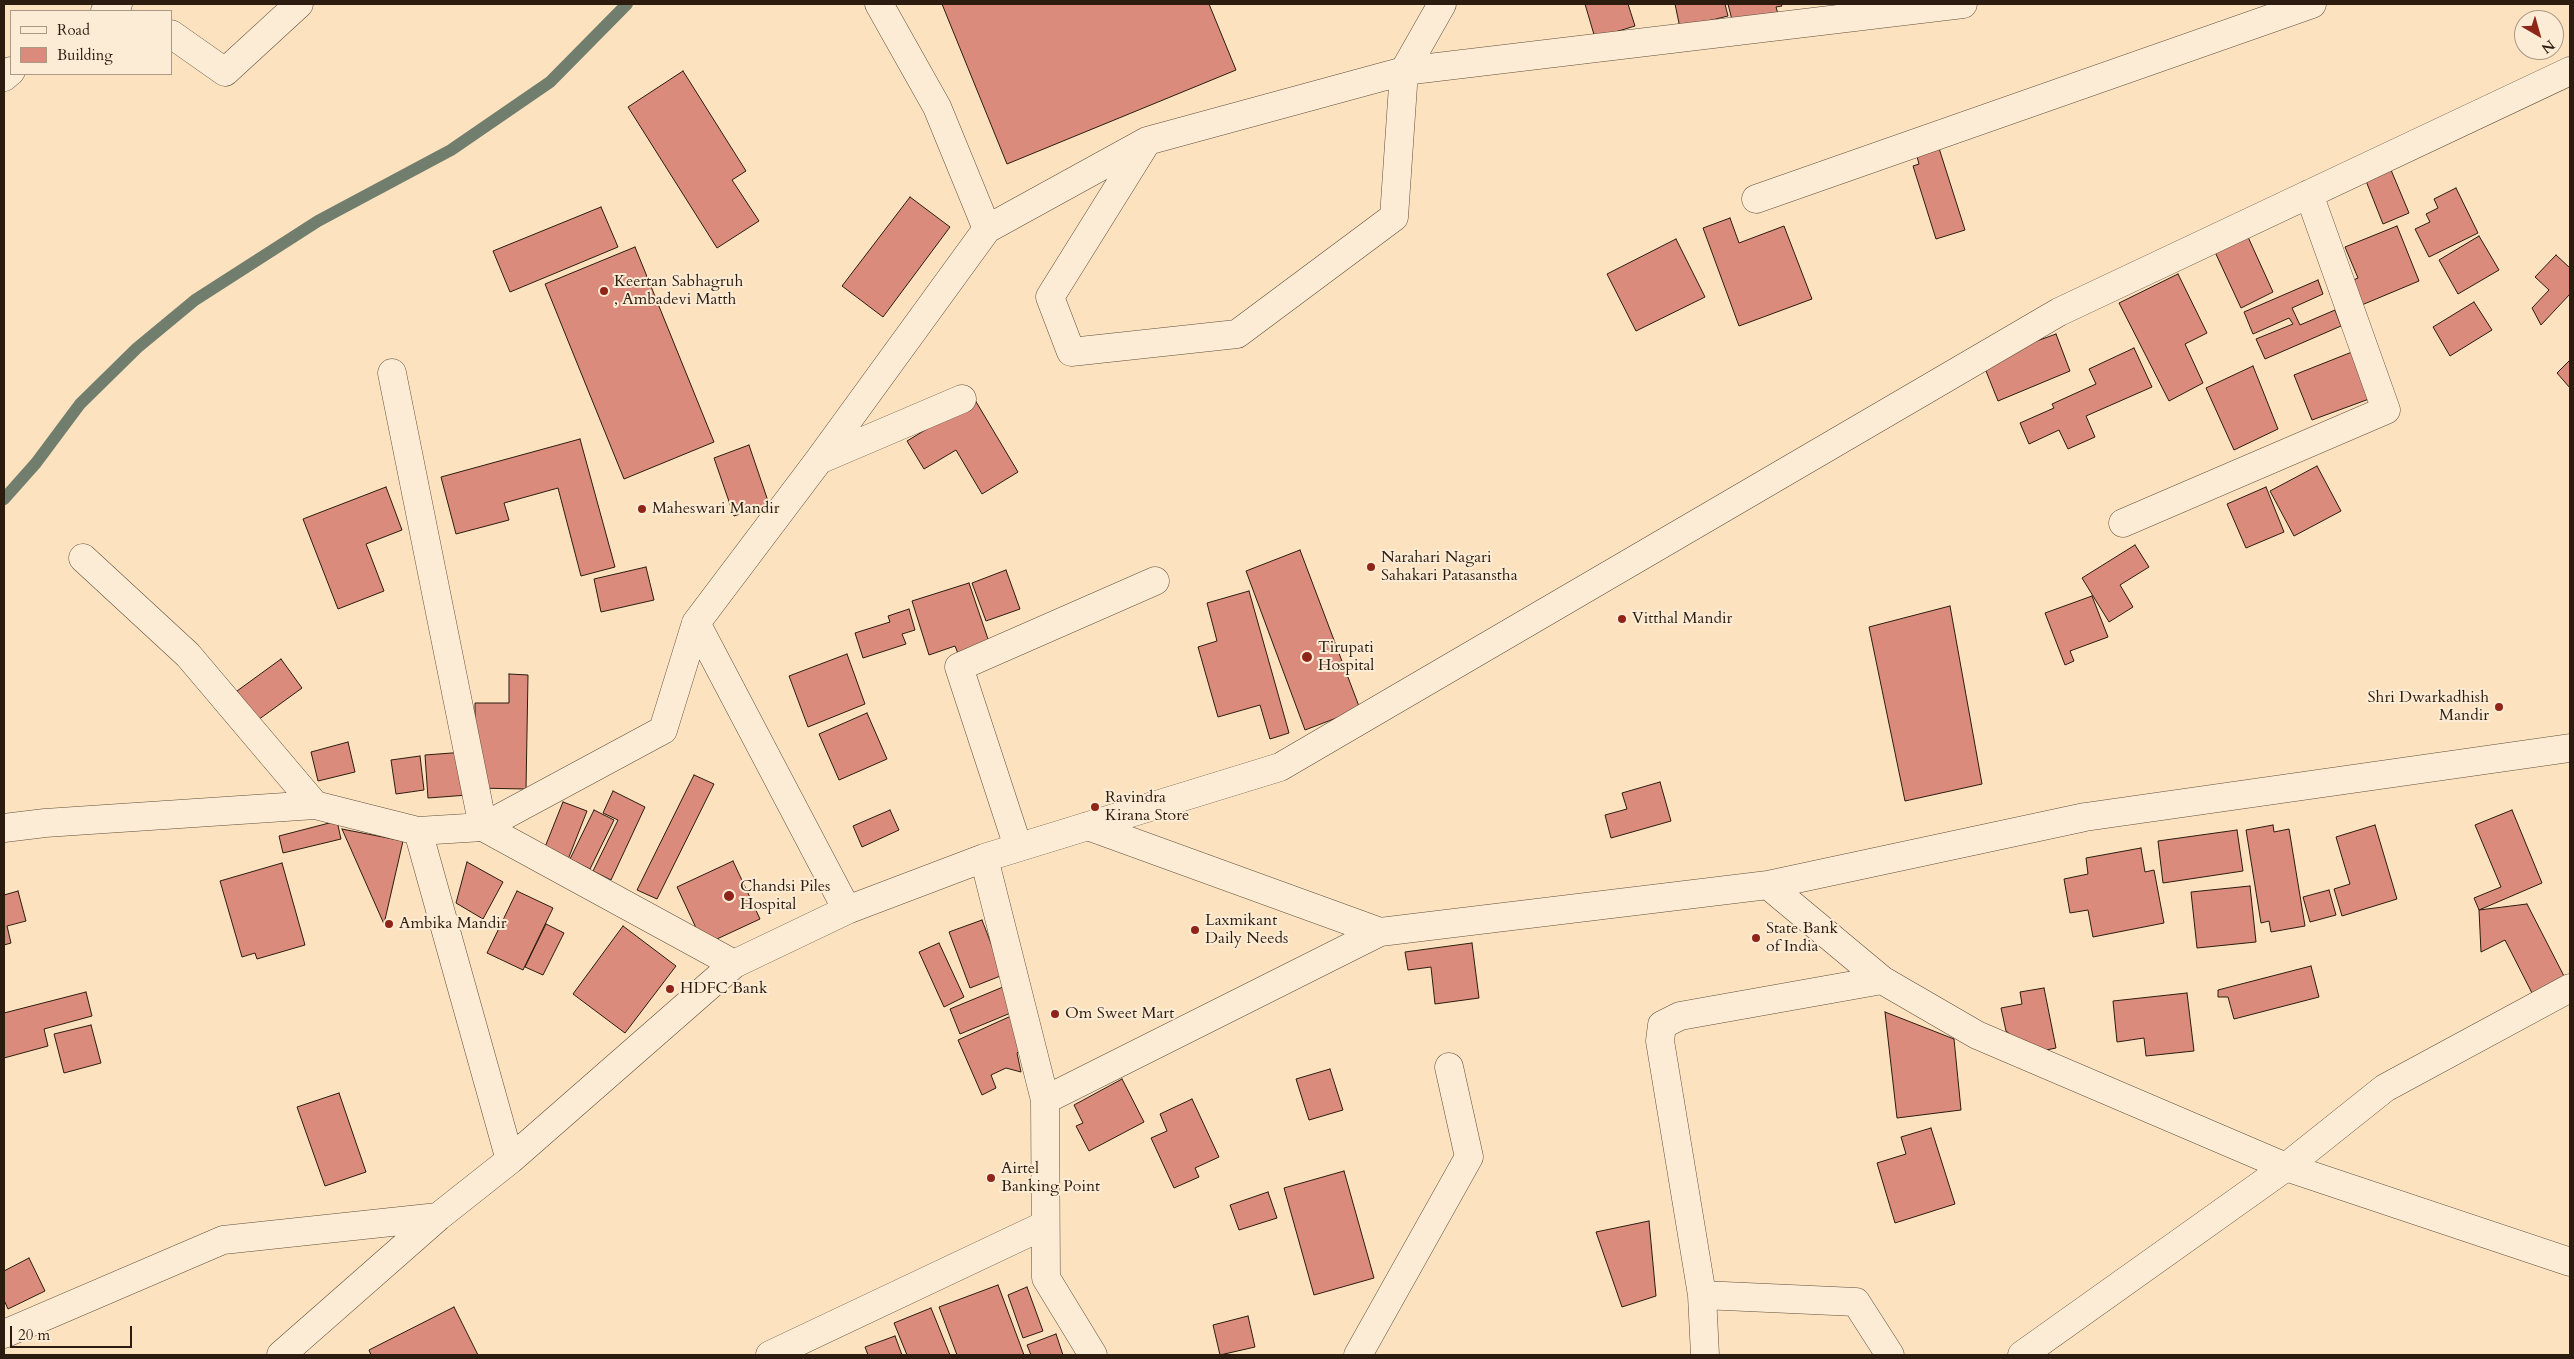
<!DOCTYPE html>
<style>
body{margin:0}
#map{position:relative;width:2574px;height:1359px;overflow:hidden;background:#fce2be;font-family:Cardo,serif}
canvas{display:block}
.frame{position:absolute;inset:0;border:5px solid #2b1c0f;pointer-events:none}
.legend{position:absolute;left:10px;top:10px;width:162px;height:65px;box-sizing:border-box;background:#fdecd5;border:1px solid #a99986;margin:0;padding:6px 9px;list-style:none;font-size:15px;color:#2b1c0f}
.legend li{display:flex;align-items:center;gap:10px;height:25px}
.legend b{width:25px;border:1px solid #a99986}
.north{position:absolute;left:2514px;top:10px;width:50px;height:50px;box-sizing:border-box;background:#fdecd5;border:1px solid #a99986;border-radius:50%;rotate:142deg;font-size:14px;font-weight:700;line-height:20px;text-align:center;color:#2b1c0f}
.north::after{content:'';display:block;margin:auto;width:18px;height:22px;background:#8f2418;clip-path:polygon(50% 0,100% 100%,50% 72%,0 100%)}
.scale{position:absolute;left:10px;top:1326px;width:122px;height:22px;box-sizing:border-box;border:2px solid #2b1c0f;border-top:0;padding-left:6px;font-size:15px;line-height:18px;white-space:nowrap;color:#2b1c0f;-webkit-text-stroke:4px #fdecd5;paint-order:stroke}
</style>
<div id="map">
<canvas width="2574" height="1359"></canvas>
<div class="frame"></div>
<ul class="legend">
<li><b style="height:6px;background:#fdecd5"></b>Road</li>
<li><b style="height:14px;background:#db8b7b"></b>Building</li>
</ul>
<div class="north">N</div>
<div class="scale">20 m</div>
</div>
<script>
const context = document.querySelector('canvas').getContext('2d');
context.lineJoin = 'round';
const shape = rows => new Path2D(rows.map(r => 'M' + r).join(''));
function trace(path, color, width, dash) { context.strokeStyle = color; context.lineWidth = width; context.lineCap = dash ? 'butt' : 'round'; context.setLineDash(dash || []); context.stroke(path); }
function fillPath(path, color) { context.fillStyle = color; context.fill(path, 'evenodd'); }
function drawText(font, color, halo, rows, align = 'center') {
  context.font = font + ' Cardo,serif'; context.lineWidth = 4; context.setLineDash([]); context.textBaseline = 'middle'; context.strokeStyle = halo; context.fillStyle = color; for (const [text, x, y, turn = 0] of rows) {
    context.save(); context.translate(x, y); context.rotate((+turn || 0) * Math.PI / 180); context.textAlign = isNaN(turn) ? turn : align; if (halo) context.strokeText(text, 0, 0); context.fillText(text, 0, 0); context.restore();
  }
}
const stream = shape([
 [4,499,36,463,80,404,137,348,195,300,318,221,451,150,550,82,627,4]
]);
const building = shape([
 [942,4,1209,4,1236,70,1007,164,942,4],
 [1585,4,1628,4,1635,26,1595,38,1585,4],
 [1675,4,1725,4,1728,16,1680,28,1675,4],
 [1728,4,1781,4,1782,6,1776,7,1778,14,1733,24,1728,4],
 [683,71,746,171,732,180,759,221,717,248,628,107,683,71],
 [1938,145,1965,230,1936,239,1913,166,1919,164,1916,153,1938,145],
 [2391,170,2409,213,2383,224,2366,181,2391,170],
 [2456,188,2478,233,2429,257,2415,229,2430,222,2426,214,2438,208,2434,199,2456,188],
 [910,197,950,227,883,317,842,286,910,197],
 [601,207,618,247,510,292,493,251,601,207],
 [1730,218,1739,243,1784,226,1812,299,1739,326,1703,228,1730,218],
 [2397,226,2419,281,2357,307,2347,283,2358,278,2345,247,2397,226],
 [2479,236,2499,270,2458,294,2439,260,2479,236],
 [2248,237,2273,292,2241,308,2215,252,2248,237],
 [1676,239,1705,297,1636,331,1607,274,1676,239],
 [635,247,714,442,624,479,545,284,635,247],
 [2556,255,2570,268,2570,294,2541,325,2532,308,2549,290,2535,277,2556,255],
 [2178,274,2207,333,2185,344,2203,383,2169,401,2119,303,2178,274],
 [2318,280,2323,294,2292,308,2300,325,2335,310,2341,326,2265,359,2256,339,2293,324,2289,318,2253,334,2244,312,2318,280],
 [2474,302,2492,330,2450,356,2433,327,2474,302],
 [2056,334,2070,371,1998,401,1982,361,2056,334],
 [2134,348,2152,387,2086,416,2095,437,2068,449,2059,430,2029,444,2020,423,2054,408,2052,404,2096,384,2089,369,2134,348],
 [2352,352,2369,399,2312,420,2294,375,2352,352],
 [2570,360,2570,388,2557,373,2570,360],
 [2253,366,2278,429,2234,450,2206,388,2253,366],
 [975,400,1018,472,982,494,956,450,924,469,907,441,975,400],
 [580,439,615,567,581,576,558,488,504,503,509,520,456,534,441,477,580,439],
 [749,445,769,504,734,516,714,458,749,445],
 [2317,466,2341,511,2294,536,2270,491,2317,466],
 [386,487,402,530,366,544,384,591,338,609,303,519,386,487],
 [2266,487,2284,532,2246,548,2227,504,2266,487],
 [2135,545,2149,567,2120,585,2133,607,2109,622,2082,578,2135,545],
 [1300,550,1360,709,1305,730,1246,571,1300,550],
 [646,567,654,600,601,612,594,579,646,567],
 [1006,570,1020,609,986,621,972,583,1006,570],
 [969,583,990,645,959,656,955,646,929,655,912,601,969,583],
 [1249,591,1289,733,1270,739,1260,705,1218,717,1198,647,1217,641,1207,603,1249,591],
 [2092,596,2108,637,2070,651,2074,661,2065,665,2045,613,2092,596],
 [1950,606,1982,784,1905,801,1869,627,1950,606],
 [909,609,915,630,902,634,906,644,863,658,855,633,890,622,888,616,909,609],
 [847,654,865,704,808,727,789,676,847,654],
 [281,659,302,688,258,720,237,691,281,659],
 [509,674,528,675,526,789,475,788,475,703,509,703,509,674],
 [867,713,887,759,839,780,819,734,867,713],
 [348,742,355,772,318,781,311,752,348,742],
 [465,752,468,795,428,798,425,755,465,752],
 [420,756,424,790,396,794,391,760,420,756],
 [694,775,714,784,657,899,637,890,694,775],
 [1660,782,1671,821,1611,838,1605,815,1627,809,1622,793,1660,782],
 [613,791,645,807,611,880,593,871,618,820,603,813,613,791],
 [563,802,587,811,567,862,543,852,563,802],
 [594,810,614,820,590,869,570,859,594,810],
 [890,810,899,830,862,847,853,826,890,810],
 [2512,810,2542,883,2479,910,2474,898,2501,887,2475,825,2512,810],
 [337,821,341,839,283,853,279,836,337,821],
 [2273,825,2274,832,2289,829,2305,926,2271,932,2269,921,2261,923,2246,830,2273,825],
 [2375,825,2397,899,2342,916,2334,889,2350,884,2336,837,2375,825],
 [342,829,403,841,384,924,342,829],
 [2237,830,2243,871,2163,883,2158,841,2237,830],
 [2141,848,2145,872,2154,870,2164,923,2093,937,2088,910,2070,913,2064,879,2088,874,2086,858,2141,848],
 [733,861,760,919,704,945,677,887,733,861],
 [467,862,503,882,483,919,456,903,467,862],
 [282,863,305,945,257,959,255,953,242,957,220,881,282,863],
 [2250,886,2256,942,2197,948,2191,892,2250,886],
 [2329,890,2336,915,2310,922,2303,897,2329,890],
 [18,891,26,921,7,926,11,943,4,945,4,895,18,891],
 [517,891,553,908,523,970,487,953,517,891],
 [2527,904,2565,978,2533,995,2505,940,2481,952,2479,910,2527,904],
 [982,920,1003,975,970,988,949,932,982,920],
 [546,924,564,933,543,975,525,967,546,924],
 [623,926,676,966,625,1033,573,994,623,926],
 [939,943,964,997,944,1007,919,952,939,943],
 [1472,943,1479,998,1435,1004,1431,967,1408,970,1405,952,1472,943],
 [2311,966,2319,997,2234,1019,2228,997,2218,997,2218,990,2311,966],
 [1003,987,1013,1012,960,1034,950,1009,1003,987],
 [2044,988,2056,1048,2041,1051,2021,1043,2006,1031,2001,1008,2022,1004,2020,992,2044,988],
 [86,992,92,1016,44,1029,48,1046,4,1058,4,1013,86,992],
 [2187,993,2194,1051,2146,1056,2144,1038,2117,1042,2113,1001,2187,993],
 [1885,1012,1954,1039,1961,1110,1897,1118,1885,1012],
 [1011,1016,1020,1050,1017,1053,1021,1072,1006,1068,991,1075,996,1088,982,1095,958,1040,1011,1016],
 [91,1025,101,1063,64,1073,54,1034,91,1025],
 [1330,1069,1343,1110,1309,1120,1296,1079,1330,1069],
 [1122,1079,1144,1122,1089,1151,1076,1126,1083,1123,1074,1105,1122,1079],
 [339,1093,366,1172,325,1186,297,1107,339,1093],
 [1192,1099,1219,1157,1195,1168,1199,1177,1174,1188,1151,1138,1167,1131,1160,1114,1192,1099],
 [1931,1128,1955,1204,1895,1223,1877,1163,1906,1154,1901,1137,1931,1128],
 [1344,1171,1374,1278,1314,1295,1284,1188,1344,1171],
 [1268,1192,1277,1218,1239,1230,1230,1205,1268,1192],
 [1649,1221,1656,1296,1622,1307,1596,1232,1649,1221],
 [29,1258,45,1291,8,1309,4,1300,4,1271,29,1258],
 [998,1285,1024,1355,957,1355,939,1307,998,1285],
 [1027,1287,1043,1331,1023,1338,1008,1295,1027,1287],
 [454,1307,478,1355,371,1355,369,1350,454,1307],
 [931,1308,950,1355,907,1355,894,1323,931,1308],
 [1248,1316,1255,1347,1220,1355,1213,1325,1248,1316],
 [1056,1334,1063,1355,1031,1355,1027,1345,1056,1334],
 [895,1336,902,1355,868,1355,865,1347,895,1336]
]);
const minor = shape([
 [879,4,937,107,987,229],
 [105,11,118,4],
 [171,34,225,72,299,4],
 [4,77,11,71],
 [1146,143,1050,297,1071,352,1237,334,1394,217,1404,71,1442,4],
 [1756,199,2312,4],
 [392,373,483,827,663,730,696,623],
 [819,460,962,399],
 [2123,523,2386,410,2309,194],
 [83,558,188,655,315,805],
 [1088,826,1380,932,1768,885,2085,817,2570,748],
 [4,828,45,823,315,805,418,831,483,827,734,964],
 [418,831,510,1160],
 [1018,847,959,667,1155,581],
 [984,858,1045,1100,1046,1278,1093,1355],
 [1768,885,1882,980,1977,1035,2286,1167,2570,1262],
 [847,910,696,623,819,460,987,229,1147,141,1404,71,1963,4],
 [1045,1100,1380,932],
 [1702,1295,1660,1041,1662,1025,1680,1016,1882,980],
 [4,1334,223,1240,438,1217],
 [281,1355,438,1217,510,1160,734,964,847,910,984,858,1280,767,2059,312,2570,71],
 [770,1355,1045,1225],
 [1358,1355,1469,1157,1449,1067],
 [1705,1355,1702,1295,1856,1302,1890,1355],
 [2022,1355,2286,1167,2385,1088,2570,988]
]);
const markers = [
 [604,291,5,"#8f2418"],
 [642,509,5,"#8f2418"],
 [1371,567,5,"#8f2418"],
 [1622,619,5,"#8f2418"],
 [1307,657,6,"#8f2418"],
 [2499,707,5,"#8f2418"],
 [1095,807,5,"#8f2418"],
 [729,896,6,"#8f2418"],
 [389,924,5,"#8f2418"],
 [1195,930,5,"#8f2418"],
 [1756,938,5,"#8f2418"],
 [670,989,5,"#8f2418"],
 [1055,1014,5,"#8f2418"],
 [991,1178,5,"#8f2418"]
];
const poiNames = [
 ["Keertan Sabhagruh",614,282],
 [", Ambadevi Matth",614,300],
 ["Maheswari Mandir",652,509],
 ["Narahari Nagari",1381,558],
 ["Sahakari Patasanstha",1381,576],
 ["Vitthal Mandir",1632,619],
 ["Tirupati",1318,648],
 ["Hospital",1318,666],
 ["Shri Dwarkadhish",2489,698,"right"],
 ["Mandir",2489,716,"right"],
 ["Ravindra",1105,798],
 ["Kirana Store",1105,816],
 ["Chandsi Piles",740,887],
 ["Hospital",740,905],
 ["Laxmikant",1205,921],
 ["Daily Needs",1205,939],
 ["Ambika Mandir",399,924],
 ["State Bank",1766,929],
 ["of India",1766,947],
 ["HDFC Bank",680,989],
 ["Om Sweet Mart",1065,1014],
 ["Airtel",1001,1169],
 ["Banking Point",1001,1187]
];
trace(stream, '#717e6e', 12);
fillPath(building, '#db8b7b');
trace(building, '#2b1c0f', 1);
trace(minor, '#5f4e3b', 29);
trace(minor, '#fdecd5', 28);
for (const [x, y, r, color] of markers) { const dot = new Path2D(); dot.arc(x, y, r, 0, 2 * Math.PI); context.fillStyle = color; context.fill(dot); trace(dot, '#fdecd5', 2); }
drawText('16px', '#2b1c0f', '#fdecd5', poiNames, 'left');
</script>
